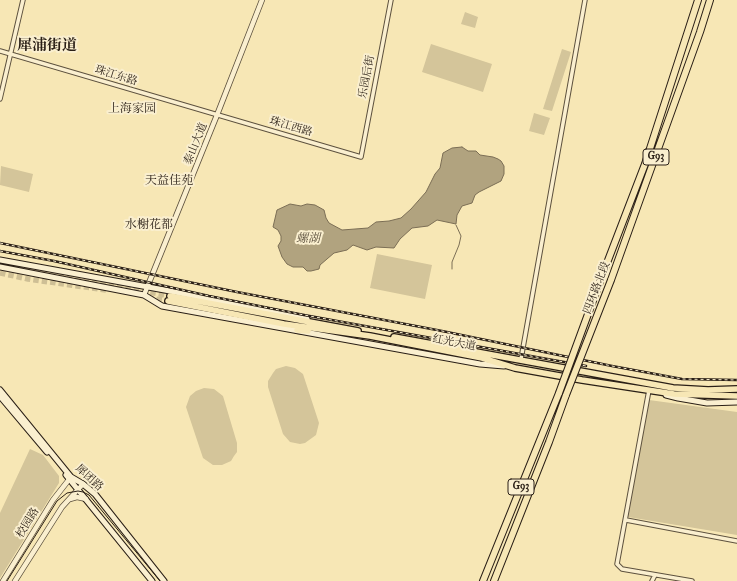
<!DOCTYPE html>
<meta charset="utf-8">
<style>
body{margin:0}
canvas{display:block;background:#f7e7b5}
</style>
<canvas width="737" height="581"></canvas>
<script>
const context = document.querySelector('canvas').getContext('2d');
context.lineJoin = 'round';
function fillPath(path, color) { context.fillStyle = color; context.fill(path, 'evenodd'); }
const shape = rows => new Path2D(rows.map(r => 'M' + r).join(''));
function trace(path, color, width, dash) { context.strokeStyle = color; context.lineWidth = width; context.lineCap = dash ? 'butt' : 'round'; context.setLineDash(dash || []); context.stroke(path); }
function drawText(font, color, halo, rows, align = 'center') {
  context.font = font + ' "IM FELL Great Primer","Noto Serif SC",serif'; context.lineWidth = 4; context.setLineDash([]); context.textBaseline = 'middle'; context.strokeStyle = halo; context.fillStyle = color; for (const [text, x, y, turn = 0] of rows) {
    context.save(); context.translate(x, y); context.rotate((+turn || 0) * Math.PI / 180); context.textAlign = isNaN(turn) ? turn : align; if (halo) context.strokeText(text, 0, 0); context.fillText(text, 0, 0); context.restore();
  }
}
const green = shape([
 [465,12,478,17,475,28,461,24],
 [431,44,492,64,483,92,422,72],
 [562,49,571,52,552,111,543,109],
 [534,113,550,118,544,135,529,131],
 [1,166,33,174,29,192,0,185],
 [377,254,432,265,425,299,370,288],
 [286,366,295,368,303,374,319,423,316,435,305,443,300,444,290,442,283,434,268,387,268,381,273,373,276,369],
 [204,388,214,389,223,396,237,443,237,452,234,456,231,461,222,465,213,465,203,458,186,407,190,396,196,391],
 [649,400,737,412,737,535,628,517],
 [30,449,43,455,59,476,59,483,0,578,0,513]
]);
const water = shape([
 [462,147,468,151,476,151,480,155,493,157,498,159,501,161,504,166,504,174,501,181,479,192,475,195,472,203,462,206,457,215,456,224,437,220,428,226,412,228,400,239,394,248,376,247,367,250,353,245,347,250,334,253,320,265,319,269,311,271,307,271,303,267,293,267,287,264,282,257,278,246,281,241,281,236,278,230,273,227,277,210,290,204,301,206,307,204,315,205,324,210,326,218,329,223,342,230,368,228,376,222,389,221,401,218,411,209,426,192,435,174,440,168,443,153,452,148,462,147]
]);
const stream = shape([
 [452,269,452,262,459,245,461,236,456,225]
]);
const trunkTunnel = shape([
 [0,264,170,296],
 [0,273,28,279,106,290],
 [148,298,168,301]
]);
const minor = shape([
 [0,51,361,157,391,0],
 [0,99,23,0],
 [521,359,585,0],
 [649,390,617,564,622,569,692,581],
 [626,520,737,541],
 [652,581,655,575]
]);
const tertiary = shape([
 [144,295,217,115,262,0],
 [70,499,77,497,86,499],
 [3,581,53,500,71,477],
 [15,581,62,507,83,484]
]);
const secondary = shape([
 [0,260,170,291,295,316,307,319],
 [0,267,144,295,162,306,480,364,504,366],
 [0,390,71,477,83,484,95,494,164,581],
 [666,395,678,398,707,403,737,402],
 [0,396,47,452],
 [66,475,152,581]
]);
const trunk = shape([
 [170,296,358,331],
 [168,301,284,324,370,336,482,358,515,368,582,380,674,394,737,396],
 [297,330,308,331],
 [394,337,673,388,708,390,737,389]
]);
const motorway = shape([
 [602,276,645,164,698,0],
 [611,280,700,32,710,0],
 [483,581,559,393],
 [494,581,549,442,566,395]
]);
const tram = shape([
 [7,581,57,501,67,493,78,491,83,492,89,495,160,581]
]);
const rail = shape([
 [0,243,237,292,442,331,612,366,682,379,737,380],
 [0,251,54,261,209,296,304,315,586,366]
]);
const motorwayBridge = shape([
 [559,393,602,276],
 [566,395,611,280]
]);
const shields = [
 [656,157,26],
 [521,487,26]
];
const shieldNames = [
 ["G93",656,157],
 ["G93",521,487]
];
const streetNames = [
 ["珠江东路",116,76,17],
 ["乐园后街",367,77,-79],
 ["珠江西路",291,127,16],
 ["泰山大道",196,144,-68],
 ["四环路北段",597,288,-69],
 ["红光大道",454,343,11],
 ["犀团路",89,478,42],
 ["校园路",28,523,-59]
];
const neighbourhoodNames = [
 ["上海家园",132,109],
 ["天益佳苑",169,181],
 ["水榭花都",149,225]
];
const waterNames = [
 ["螺湖",308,239]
];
const districtNames = [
 ["犀浦街道",47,46]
];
fillPath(green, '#d4c59a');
fillPath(water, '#b1a37f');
trace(water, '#7b6e55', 1);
trace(stream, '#7b6e55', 1);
trace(trunkTunnel, '#cebf95', 5.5, [5.5, 3]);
trace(minor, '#5d513e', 5.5);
trace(tertiary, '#5d513e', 6);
trace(secondary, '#2a1f16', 7);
trace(trunk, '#2a1f16', 8);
trace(motorway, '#2a1f16', 8);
trace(minor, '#faefcf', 3.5);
trace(tertiary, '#faefcf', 4.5);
trace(secondary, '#faefcf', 5);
trace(trunk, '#f7e7b5', 5.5);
trace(motorway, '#f7e7b5', 6);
trace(tram, '#2a1f16', 1);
trace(rail, '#2a1f16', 2.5);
trace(rail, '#faefcf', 1, [3]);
trace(motorwayBridge, '#2a1f16', 8, []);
trace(motorwayBridge, '#f7e7b5', 6);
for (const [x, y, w] of shields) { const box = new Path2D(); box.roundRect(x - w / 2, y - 8, w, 16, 3); context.fillStyle = '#faefcf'; context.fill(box); trace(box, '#2a1f16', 1); }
drawText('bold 10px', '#2a1f16', null, shieldNames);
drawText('11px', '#2a1f16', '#faefcf', streetNames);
drawText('12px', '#2a1f16', '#faefcf', neighbourhoodNames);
drawText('italic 12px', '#594d3b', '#faefcf', waterNames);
drawText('bold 15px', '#2a1f16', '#faefcf', districtNames);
</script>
